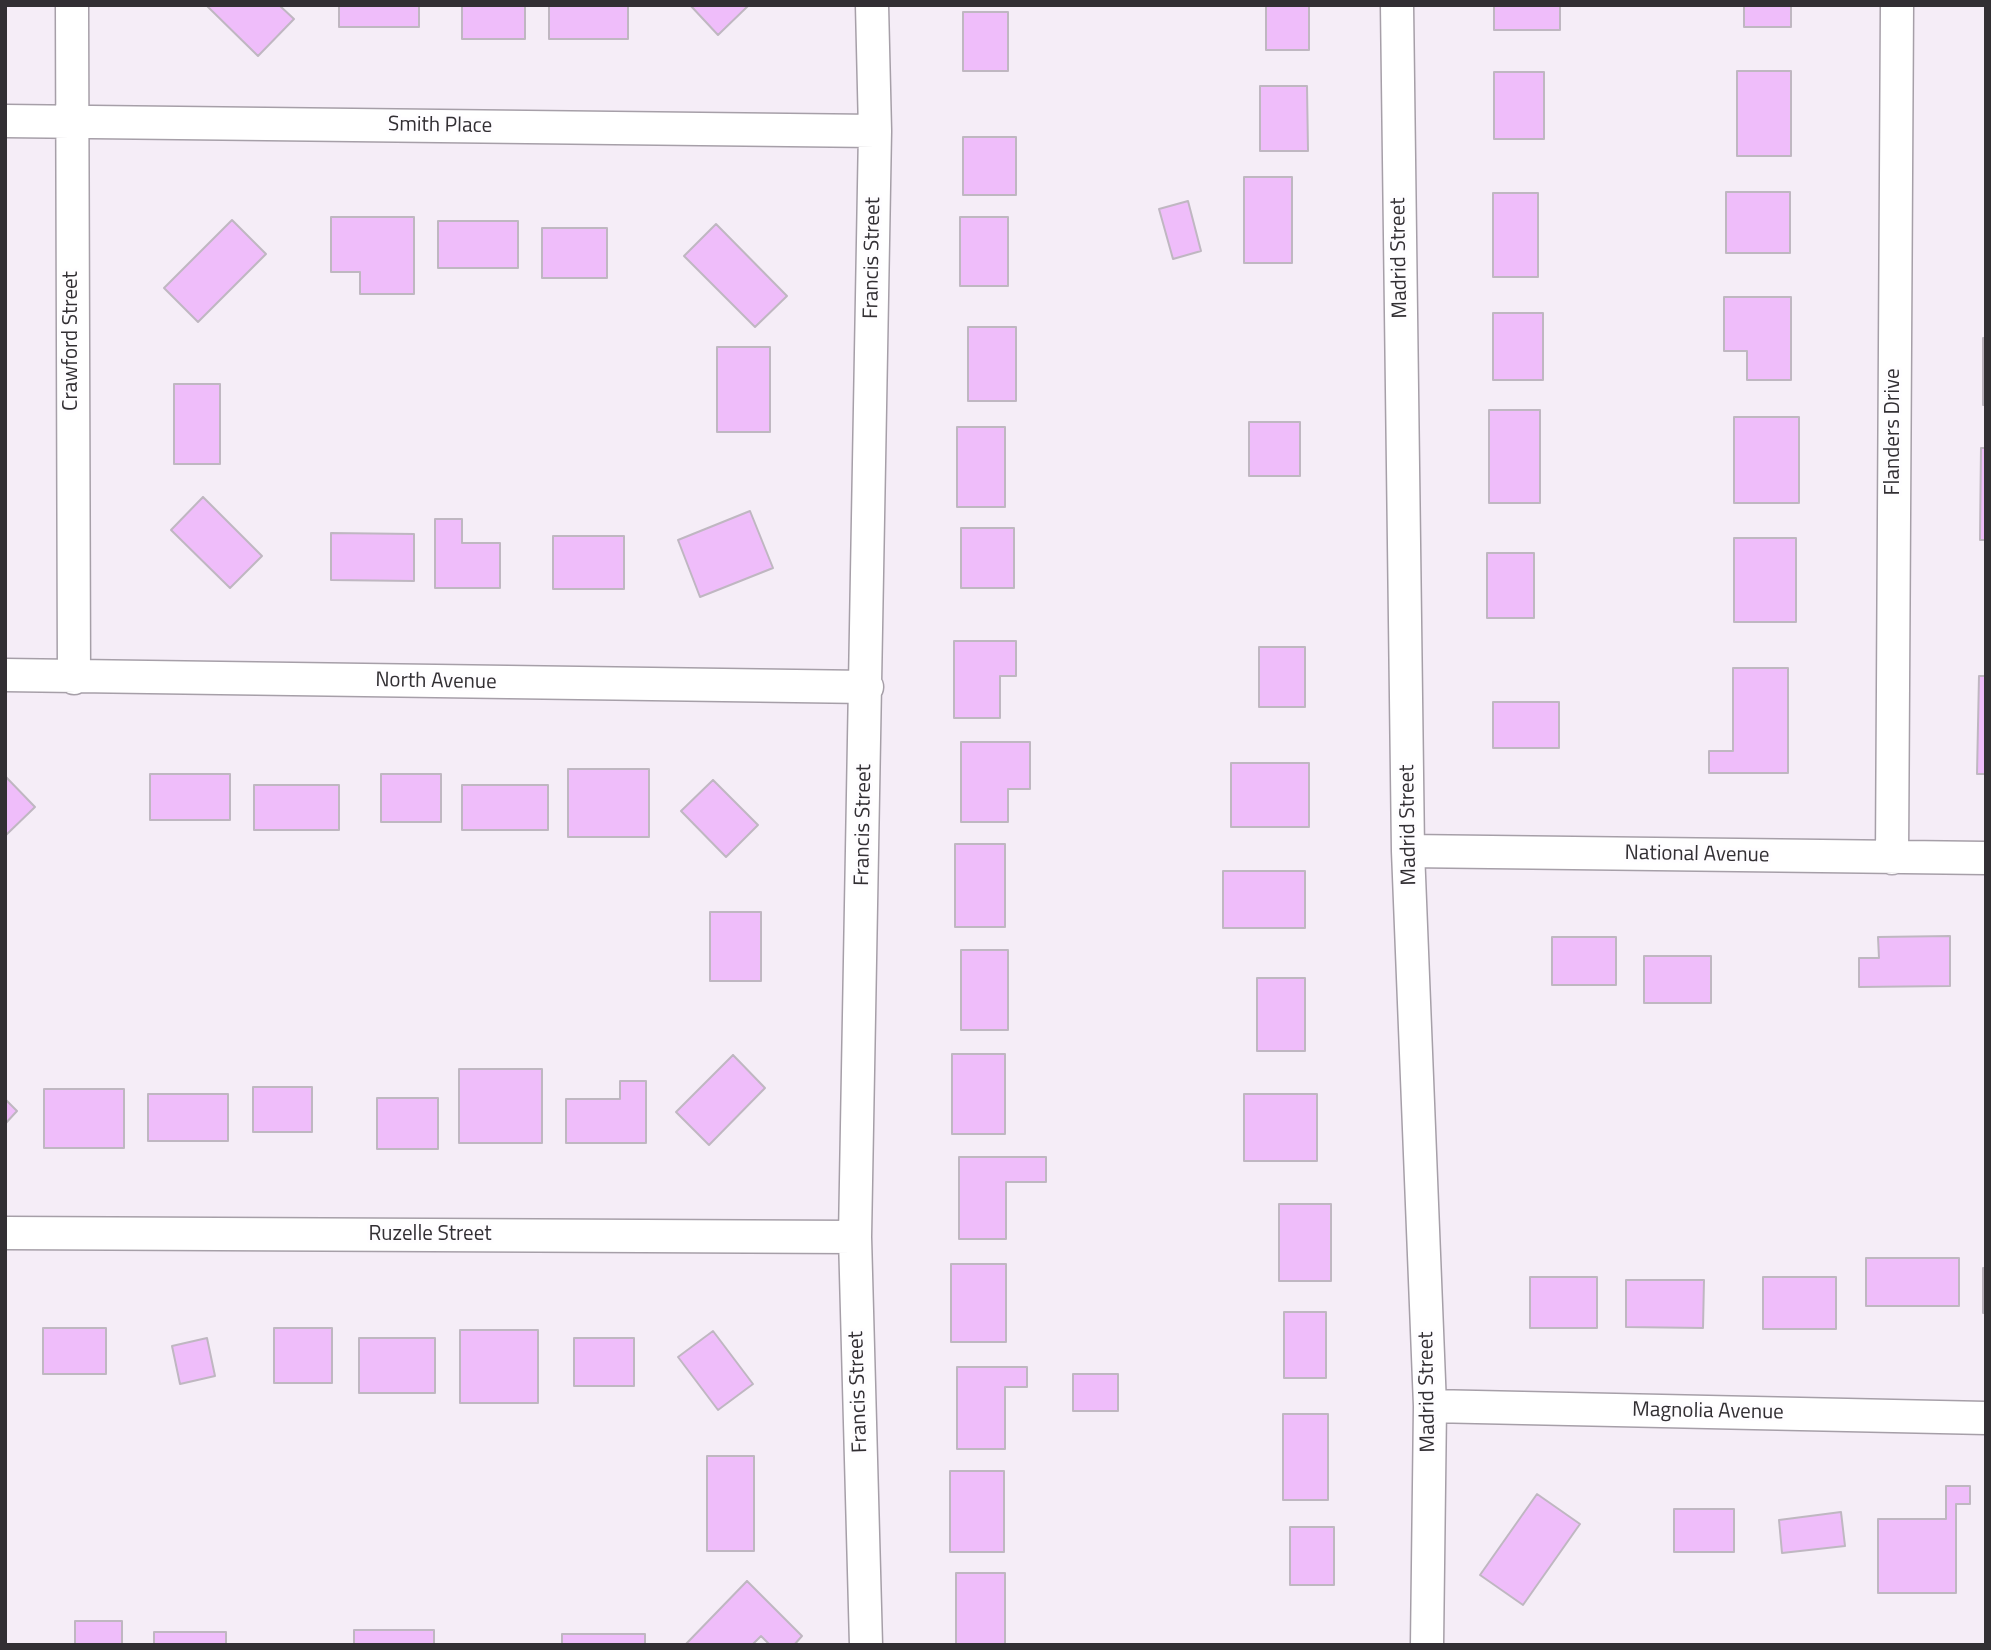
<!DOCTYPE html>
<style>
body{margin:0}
#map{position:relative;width:1991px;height:1650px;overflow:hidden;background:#f5edf7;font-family:"Titillium Web",sans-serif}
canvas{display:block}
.frame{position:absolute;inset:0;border:7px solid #322f33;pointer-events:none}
</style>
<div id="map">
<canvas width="1991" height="1650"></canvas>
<div class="frame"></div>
</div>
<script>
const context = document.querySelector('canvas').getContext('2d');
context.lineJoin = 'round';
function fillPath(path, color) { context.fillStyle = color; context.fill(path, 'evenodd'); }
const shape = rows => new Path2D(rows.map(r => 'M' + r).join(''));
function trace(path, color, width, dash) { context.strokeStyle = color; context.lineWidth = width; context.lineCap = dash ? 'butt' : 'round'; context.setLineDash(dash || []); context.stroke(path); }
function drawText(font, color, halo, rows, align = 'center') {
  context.font = font + ' "Titillium Web",sans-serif'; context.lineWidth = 6; context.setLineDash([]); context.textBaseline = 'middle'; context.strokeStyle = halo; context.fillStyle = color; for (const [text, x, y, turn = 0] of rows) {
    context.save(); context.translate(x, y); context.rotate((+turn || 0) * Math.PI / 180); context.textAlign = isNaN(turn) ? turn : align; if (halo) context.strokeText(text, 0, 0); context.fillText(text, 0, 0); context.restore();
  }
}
const building = shape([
 [206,5,279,5,294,19,258,56,206,5],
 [339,5,419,5,419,27,339,27,339,5],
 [462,5,525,5,525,39,462,39,462,5],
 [549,5,628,5,628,39,549,39,549,5],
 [690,5,749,5,718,35,690,5],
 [1266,5,1309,5,1309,50,1266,50,1266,5],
 [1494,5,1560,5,1560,30,1494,30,1494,5],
 [1744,5,1791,5,1791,27,1744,27,1744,5],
 [963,12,1008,12,1008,71,963,71,963,12],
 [1737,71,1791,71,1791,156,1737,156,1737,71],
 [1494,72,1544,72,1544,139,1494,139,1494,72],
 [1260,86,1307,86,1308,151,1260,151,1260,86],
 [963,137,1016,137,1016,195,963,195,963,137],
 [1244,177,1292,177,1292,263,1244,263,1244,177],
 [1726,192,1790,192,1790,253,1726,253,1726,192],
 [1493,193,1538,193,1538,277,1493,277,1493,193],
 [1188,201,1201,251,1173,259,1159,209,1188,201],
 [331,217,414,217,414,294,360,294,360,272,331,272,331,217],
 [960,217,1008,217,1008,286,960,286,960,217],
 [232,220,266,254,198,322,164,288,232,220],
 [438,221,518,221,518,268,438,268,438,221],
 [716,224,787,296,755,327,684,256,716,224],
 [542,228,607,228,607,278,542,278,542,228],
 [1724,297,1791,297,1791,380,1747,380,1747,351,1724,351,1724,297],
 [1493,313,1543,313,1543,380,1493,380,1493,313],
 [968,327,1016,327,1016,401,968,401,968,327],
 [1983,338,1986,338,1986,405,1983,405,1983,338],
 [717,347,770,347,770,432,717,432,717,347],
 [174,384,220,384,220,464,174,464,174,384],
 [1489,410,1540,410,1540,503,1489,503,1489,410],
 [1734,417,1799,417,1799,503,1734,503,1734,417],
 [1249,422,1300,422,1300,476,1249,476,1249,422],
 [957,427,1005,427,1005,507,957,507,957,427],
 [1981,448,1986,448,1986,540,1980,540,1981,448],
 [203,497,262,556,230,588,171,530,203,497],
 [750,511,773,568,700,597,678,540,750,511],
 [435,519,462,519,462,543,500,543,500,588,435,588,435,519],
 [961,528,1014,528,1014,588,961,588,961,528],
 [331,533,414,534,414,581,331,580,331,533],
 [553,536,624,536,624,589,553,589,553,536],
 [1734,538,1796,538,1796,622,1734,622,1734,538],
 [1487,553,1534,553,1534,618,1487,618,1487,553],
 [954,641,1016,641,1016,676,1000,676,1000,718,954,718,954,641],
 [1259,647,1305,647,1305,707,1259,707,1259,647],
 [1733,668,1788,668,1788,773,1709,773,1709,751,1733,751,1733,668],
 [1979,676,1986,676,1986,774,1977,774,1979,676],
 [1493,702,1559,702,1559,748,1493,748,1493,702],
 [961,742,1030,742,1030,789,1008,789,1008,822,961,822,961,742],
 [1231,763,1309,763,1309,827,1231,827,1231,763],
 [568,769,649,769,649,837,568,837,568,769],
 [150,774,230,774,230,820,150,820,150,774],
 [381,774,441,774,441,822,381,822,381,774],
 [5,776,35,807,5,836,5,776],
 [713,780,758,825,726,857,681,811,713,780],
 [254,785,339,785,339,830,254,830,254,785],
 [462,785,548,785,548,830,462,830,462,785],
 [955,844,1005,844,1005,927,955,927,955,844],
 [1223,871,1305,871,1305,928,1223,928,1223,871],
 [710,912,761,912,761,981,710,981,710,912],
 [1950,936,1950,986,1859,987,1859,958,1879,958,1878,937,1950,936],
 [1552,937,1616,937,1616,985,1552,985,1552,937],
 [961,950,1008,950,1008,1030,961,1030,961,950],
 [1644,956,1711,956,1711,1003,1644,1003,1644,956],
 [1257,978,1305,978,1305,1051,1257,1051,1257,978],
 [952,1054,1005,1054,1005,1134,952,1134,952,1054],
 [733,1055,765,1088,709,1145,676,1112,733,1055],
 [459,1069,542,1069,542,1143,459,1143,459,1069],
 [620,1081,646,1081,646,1143,566,1143,566,1099,620,1099,620,1081],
 [253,1087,312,1087,312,1132,253,1132,253,1087],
 [44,1089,124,1089,124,1148,44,1148,44,1089],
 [148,1094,228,1094,228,1141,148,1141,148,1094],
 [1244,1094,1317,1094,1317,1161,1244,1161,1244,1094],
 [377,1098,438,1098,438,1149,377,1149,377,1098],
 [5,1099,17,1111,5,1124,5,1099],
 [959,1157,1046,1157,1046,1182,1006,1182,1006,1239,959,1239,959,1157],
 [1279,1204,1331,1204,1331,1281,1279,1281,1279,1204],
 [1866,1258,1959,1258,1959,1306,1866,1306,1866,1258],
 [951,1264,1006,1264,1006,1342,951,1342,951,1264],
 [1983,1268,1986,1268,1986,1313,1983,1313,1983,1268],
 [1530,1277,1597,1277,1597,1328,1530,1328,1530,1277],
 [1763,1277,1836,1277,1836,1329,1763,1329,1763,1277],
 [1626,1280,1704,1280,1703,1328,1626,1327,1626,1280],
 [1284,1312,1326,1312,1326,1378,1284,1378,1284,1312],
 [43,1328,106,1328,106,1374,43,1374,43,1328],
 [274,1328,332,1328,332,1383,274,1383,274,1328],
 [460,1330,538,1330,538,1403,460,1403,460,1330],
 [713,1331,753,1384,718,1410,678,1357,713,1331],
 [207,1338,215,1376,180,1384,172,1346,207,1338],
 [359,1338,435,1338,435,1393,359,1393,359,1338],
 [574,1338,634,1338,634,1386,574,1386,574,1338],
 [957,1367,1027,1367,1027,1387,1005,1387,1005,1449,957,1449,957,1367],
 [1073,1374,1118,1374,1118,1411,1073,1411,1073,1374],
 [1283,1414,1328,1414,1328,1500,1283,1500,1283,1414],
 [707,1456,754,1456,754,1551,707,1551,707,1456],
 [950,1471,1004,1471,1004,1552,950,1552,950,1471],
 [1946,1486,1970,1486,1970,1504,1956,1504,1956,1593,1878,1593,1878,1519,1946,1519,1946,1486],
 [1537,1494,1580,1524,1523,1605,1480,1575,1537,1494],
 [1674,1509,1734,1509,1734,1552,1674,1552,1674,1509],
 [1841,1512,1845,1546,1782,1553,1779,1520,1841,1512],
 [1290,1527,1334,1527,1334,1585,1290,1585,1290,1527],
 [956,1573,1005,1573,1005,1645,956,1645,956,1573],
 [747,1581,802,1636,794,1645,770,1645,761,1636,752,1645,685,1645,747,1581],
 [75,1621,122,1621,122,1645,75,1645,75,1621],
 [354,1630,434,1630,434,1645,354,1645,354,1630],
 [154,1632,226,1632,226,1645,154,1645,154,1632],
 [562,1634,645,1634,645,1645,562,1645,562,1634],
 [249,1644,332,1644,332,1645,249,1645,249,1644],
 [458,1644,537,1644,537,1645,458,1645,458,1644]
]);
const street = shape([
 [72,5,74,678],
 [1397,5,1408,851,1430,1406,1427,1645],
 [5,121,875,131],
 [5,675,867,687],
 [1408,851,1986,858],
 [1892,858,1897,5],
 [5,1233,855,1237],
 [1430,1406,1986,1418],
 [866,1645,855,1237,875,131,872,5]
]);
const streetNames = [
 ["Smith Place",440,126,1],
 ["Francis Street",873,258,-89],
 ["Madrid Street",1400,258,-91],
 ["Crawford Street",72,341,-90],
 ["Flanders Drive",1894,432,-90],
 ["North Avenue",436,682,1],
 ["Francis Street",864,825,-89],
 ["Madrid Street",1409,825,-91],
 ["National Avenue",1697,855,1],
 ["Ruzelle Street",430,1235],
 ["Francis Street",859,1392,-92],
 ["Madrid Street",1428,1392,-91],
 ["Magnolia Avenue",1708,1412,1]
];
fillPath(building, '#efbdfa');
trace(building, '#bfb7c1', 2);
trace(street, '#a69fa8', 35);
trace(street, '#fff', 32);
drawText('21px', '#322f33', '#fefdff', streetNames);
</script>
